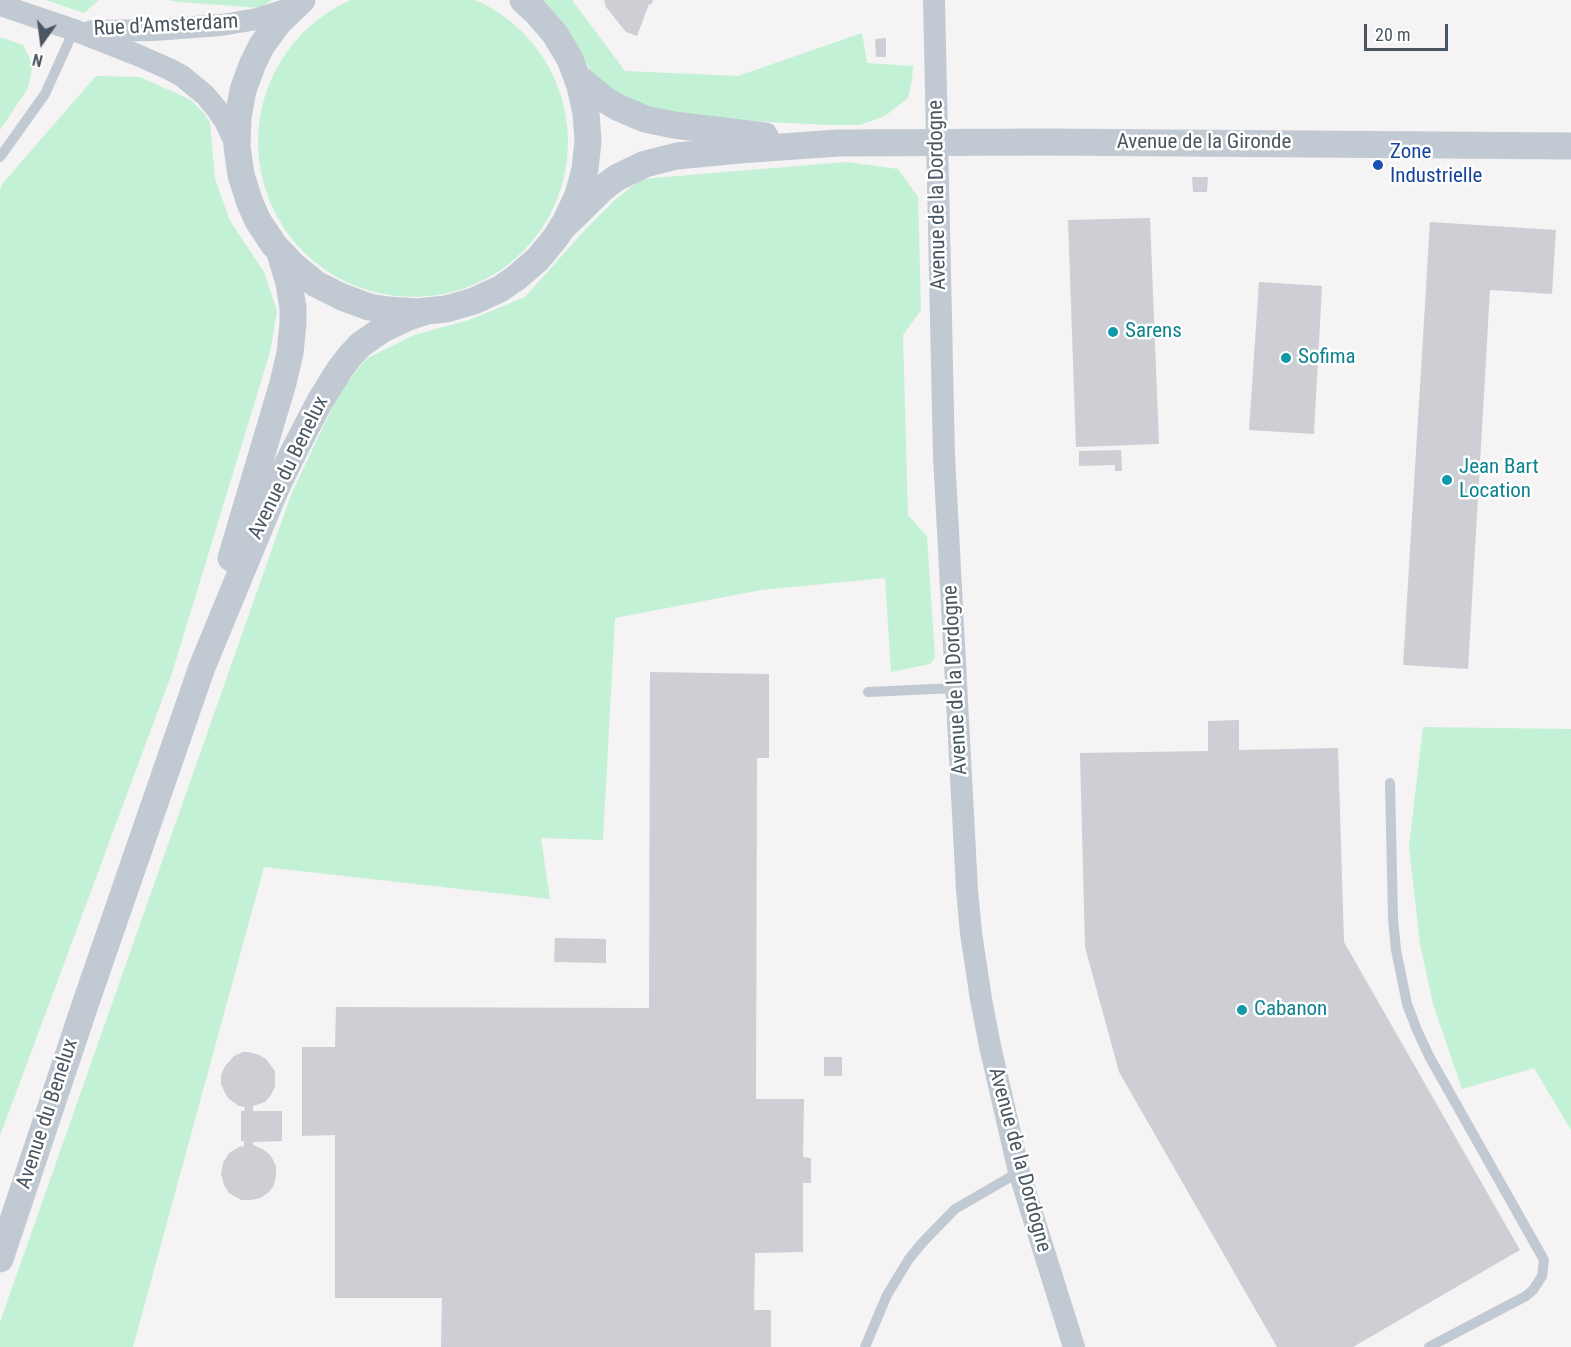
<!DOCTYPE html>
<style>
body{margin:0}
#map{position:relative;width:1571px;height:1347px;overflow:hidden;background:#f5f3f3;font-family:"Roboto Condensed",sans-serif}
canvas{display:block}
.north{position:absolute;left:12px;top:12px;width:60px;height:60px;-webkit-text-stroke:4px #fff;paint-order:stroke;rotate:194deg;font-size:16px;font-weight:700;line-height:24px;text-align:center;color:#4a5661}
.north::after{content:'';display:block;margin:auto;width:21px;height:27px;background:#4a5661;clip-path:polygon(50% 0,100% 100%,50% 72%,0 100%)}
.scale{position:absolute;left:1364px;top:24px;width:84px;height:27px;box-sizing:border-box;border:3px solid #4a5661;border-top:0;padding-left:8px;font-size:18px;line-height:21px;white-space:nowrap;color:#4a5661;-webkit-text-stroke:4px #fff;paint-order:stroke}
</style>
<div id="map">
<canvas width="1571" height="1347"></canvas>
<div class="north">N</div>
<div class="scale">20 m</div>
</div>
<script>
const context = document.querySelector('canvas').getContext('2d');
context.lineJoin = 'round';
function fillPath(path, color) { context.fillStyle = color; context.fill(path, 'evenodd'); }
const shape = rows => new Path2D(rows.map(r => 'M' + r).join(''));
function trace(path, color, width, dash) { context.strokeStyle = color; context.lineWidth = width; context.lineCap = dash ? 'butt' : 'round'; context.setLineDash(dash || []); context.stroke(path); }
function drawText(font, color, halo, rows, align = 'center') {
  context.font = font + ' "Roboto Condensed",sans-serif'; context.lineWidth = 5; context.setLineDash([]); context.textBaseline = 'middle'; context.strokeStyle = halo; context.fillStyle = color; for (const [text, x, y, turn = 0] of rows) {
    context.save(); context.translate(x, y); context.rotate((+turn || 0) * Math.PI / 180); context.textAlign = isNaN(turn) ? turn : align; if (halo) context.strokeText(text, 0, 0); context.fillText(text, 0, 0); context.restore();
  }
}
const green = shape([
 '258 142a155 155 0 1 1 310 0a155 155 0 1 1-310 0Z',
 [46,0,99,0,84,13],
 [168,0,272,0,260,8,180,2],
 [544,0,572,0,625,71,738,76,862,33,867,63,913,66,912,79,908,98,885,116,860,125,829,125,709,119,647,112,614,96,592,73,571,34],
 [0,37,23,45,33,65,28,88,0,130],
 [96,76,140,77,191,100,204,113,210,123,215,179,230,221,264,272,277,311,270,352,172,673,0,1136,0,189,3,183],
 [847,162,898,169,918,197,921,310,903,335,908,515,927,536,935,658,930,664,891,672,885,578,761,590,615,618,603,840,541,838,550,899,264,867,133,1347,0,1347,0,1322,291,495,339,393,366,359,414,335,469,320,525,297,585,230,615,200,641,179],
 [1423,727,1571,729,1571,1130,1534,1068,1462,1089,1433,1004,1420,944,1409,847]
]);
const building = shape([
 [604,0,653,0,651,5,649,4,637,36,626,32,606,7],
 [886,38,886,57,876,57,875,39],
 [1192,177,1208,177,1207,192,1193,192],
 [1150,218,1159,444,1076,447,1068,220],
 [1430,222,1556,230,1552,294,1490,290,1468,669,1403,665],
 [1259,282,1322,286,1314,434,1249,430],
 [1121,450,1122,471,1115,471,1115,465,1079,466,1079,451],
 [650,672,769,674,769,758,757,758,756,1099,804,1099,803,1157,811,1158,811,1183,803,1183,803,1252,755,1253,754,1310,771,1310,771,1347,441,1347,442,1298,335,1298,335,1135,302,1136,302,1047,335,1047,336,1007,649,1008],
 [1239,720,1239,750,1338,748,1344,942,1520,1250,1353,1347,1277,1347,1119,1072,1085,947,1080,753,1208,751,1208,721],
 [555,938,606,939,606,963,554,962],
 [243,1052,249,1052,259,1055,266,1059,275,1071,275,1086,271,1095,265,1102,253,1106,253,1111,282,1111,282,1141,253,1142,253,1145,263,1149,271,1156,276,1166,276,1176,273,1187,268,1193,260,1198,251,1200,241,1200,229,1193,224,1185,221,1174,223,1163,229,1153,239,1147,244,1146,244,1141,241,1141,241,1111,244,1111,245,1107,239,1106,229,1099,226,1095,221,1084,221,1075,225,1066,234,1056],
 [824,1057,842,1057,842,1076,824,1076]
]);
const service = shape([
 [0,157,45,94,74,30],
 [868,692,956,688],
 [1390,783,1393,919,1396,950,1407,1004,1417,1030,1429,1056,1544,1260,1542,1276,1533,1290,1526,1296,1429,1347],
 [865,1347,887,1295,909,1259,922,1243,955,1209,1019,1172]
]);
const minor = shape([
 [934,0,944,456,967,890,971,933,981,999,990,1046,1019,1172,1074,1347],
 [0,5,74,30,135,54,169,69,182,76,205,95,216,108,225,121,237,147],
 [92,31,154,30,221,25,257,19,292,8]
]);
const tertiary = shape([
 [302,0,279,22,262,45,253,63,243,90,238,118,237,147,241,175,250,203,258,221,274,245,294,266,316,284,342,297,369,307,388,310,417,312,446,309,474,301,500,289,516,278,538,259,556,237,566,221,578,195,585,169,588,141,586,113,580,86,570,59,555,34,536,12,523,0],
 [577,77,604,99,617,107,645,119,674,125,765,136],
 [561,229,603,188,616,178,645,164,677,156,739,150,838,143,1046,142,1571,146],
 [231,558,283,383,290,353,293,323,293,308,289,283,280,253],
 [0,1259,86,1002,202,667,276,488,294,451,320,401,340,369,350,356,360,345,383,329,406,318,427,311]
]);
const markers = [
 [1378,165,6,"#1a4fb4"],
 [1113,332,6,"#0f9aa8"],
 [1286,358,6,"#0f9aa8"],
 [1447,480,6,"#0f9aa8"],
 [1242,1010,6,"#0f9aa8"]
];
const streetNames = [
 ["Rue d'Amsterdam",166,26,-3],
 ["Avenue de la Gironde",1204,143],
 ["Avenue de la Dordogne",938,195,-91],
 ["Avenue du Benelux",289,468,-64],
 ["Avenue de la Dordogne",956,680,-93],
 ["Avenue du Benelux",48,1114,-72],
 ["Avenue de la Dordogne",1019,1160,75]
];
const transitNames = [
 ["Zone",1390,153],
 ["Industrielle",1390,177]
];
const cultureNames = [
 ["Sarens",1125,332],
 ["Sofima",1298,358],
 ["Jean Bart",1459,468],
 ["Location",1459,492],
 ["Cabanon",1254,1010]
];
fillPath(green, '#c3f1d5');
fillPath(building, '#cdcfd5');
trace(service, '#c1cad2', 10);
trace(minor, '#c1cad2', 22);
trace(tertiary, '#c1cad2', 27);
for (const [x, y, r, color] of markers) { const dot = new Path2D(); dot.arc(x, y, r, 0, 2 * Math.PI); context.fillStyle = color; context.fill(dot); trace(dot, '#fff', 2); }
drawText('21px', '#4a5661', '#fff', streetNames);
drawText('21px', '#164399', '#fff', transitNames, 'left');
drawText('21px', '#0d838f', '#fff', cultureNames, 'left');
</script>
